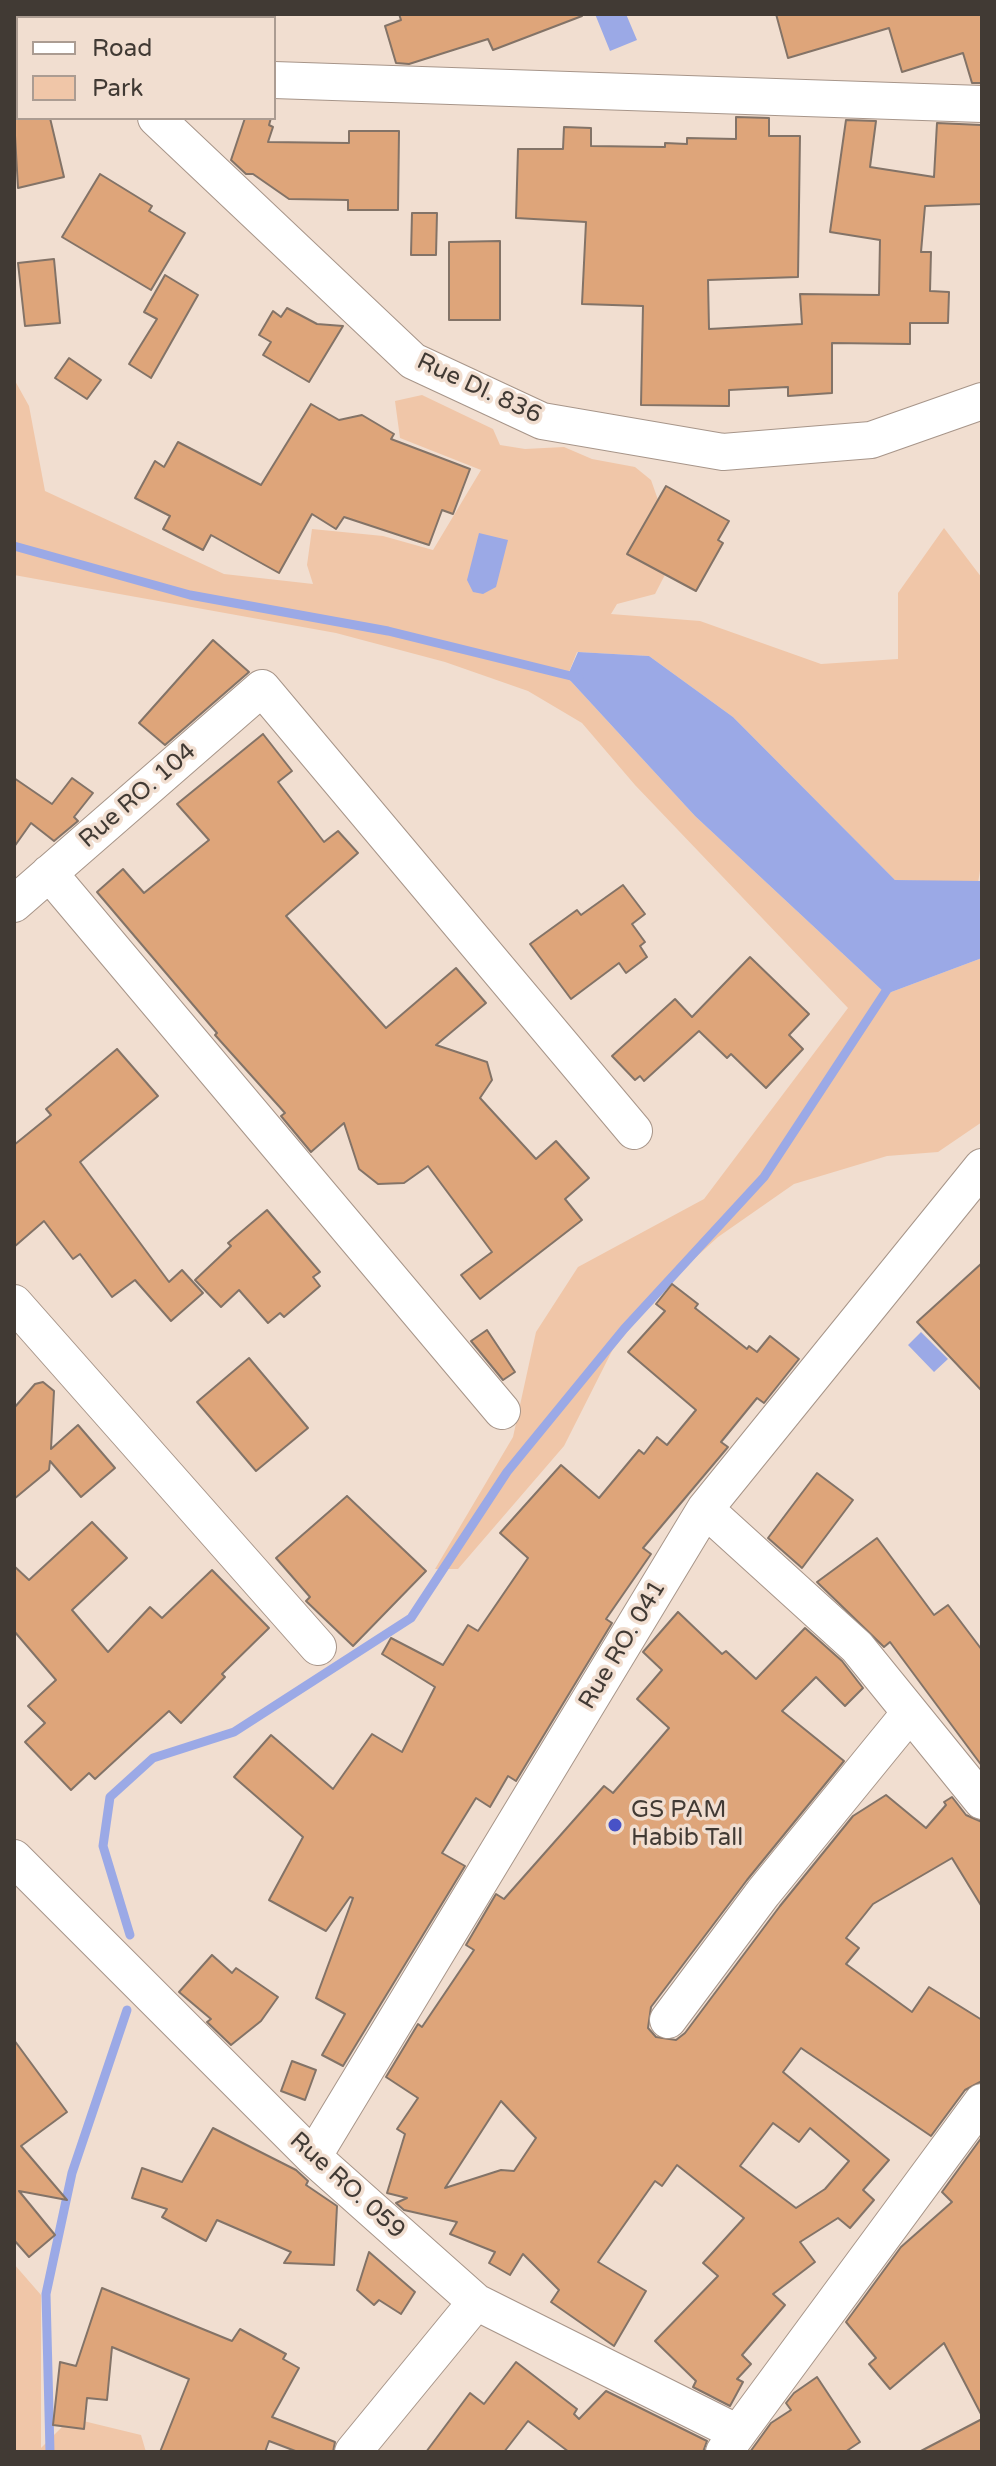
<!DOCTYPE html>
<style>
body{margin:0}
#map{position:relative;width:996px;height:2466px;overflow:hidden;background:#f1ded0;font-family:"Varela Round",sans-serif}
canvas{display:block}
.frame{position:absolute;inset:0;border:16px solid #413a34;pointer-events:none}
.legend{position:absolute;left:16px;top:16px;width:260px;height:104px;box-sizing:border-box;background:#f1ded0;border:2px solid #ab9c92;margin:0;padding:10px 14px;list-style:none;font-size:24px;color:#413a34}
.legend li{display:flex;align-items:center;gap:16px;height:40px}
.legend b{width:40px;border:2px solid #ab9c92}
</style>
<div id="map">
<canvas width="996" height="2466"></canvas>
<div class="frame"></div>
<ul class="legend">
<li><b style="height:10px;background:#fff"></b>Road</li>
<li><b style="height:22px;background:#f0c6a8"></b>Park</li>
</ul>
</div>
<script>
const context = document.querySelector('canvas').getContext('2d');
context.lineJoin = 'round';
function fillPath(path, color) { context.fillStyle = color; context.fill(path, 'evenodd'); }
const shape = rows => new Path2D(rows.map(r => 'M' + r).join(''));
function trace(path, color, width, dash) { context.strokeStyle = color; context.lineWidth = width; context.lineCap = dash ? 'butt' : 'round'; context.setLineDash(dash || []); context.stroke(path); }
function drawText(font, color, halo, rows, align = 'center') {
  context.font = font + ' "Varela Round",sans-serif'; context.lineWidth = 7; context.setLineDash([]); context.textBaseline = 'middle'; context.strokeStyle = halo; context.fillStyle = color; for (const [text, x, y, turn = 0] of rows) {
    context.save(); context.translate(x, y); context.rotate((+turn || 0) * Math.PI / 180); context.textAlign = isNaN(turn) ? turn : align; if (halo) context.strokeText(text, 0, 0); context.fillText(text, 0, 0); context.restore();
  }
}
const green = shape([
 [14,379,29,406,45,491,224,574,313,584,307,565,312,529,383,536,433,550,481,470,400,438,395,401,422,395,493,429,500,445,525,449,564,447,592,459,635,467,651,480,662,511,669,567,655,594,617,604,611,614,700,621,821,664,898,659,898,593,944,528,982,578,982,858,978,883,895,880,733,717,649,656,577,652,567,677,695,816,886,994,982,958,982,1122,938,1152,887,1156,794,1184,718,1237,670,1281,613,1349,564,1446,458,1569,435,1569,513,1437,536,1332,578,1267,704,1199,848,1008,635,785,582,723,528,691,445,662,336,633,14,575],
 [14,2264,41,2295,41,2448,71,2418,141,2435,146,2452,14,2452]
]);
const water = shape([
 [595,14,626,14,637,40,610,51],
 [479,533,508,540,496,587,483,594,473,592,467,580],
 [578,652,649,656,733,717,895,880,982,881,982,958,886,994,695,816,567,677],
 [921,1332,948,1359,934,1372,908,1345]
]);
const stream = shape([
 [14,546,190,595,388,631,579,678],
 [130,1935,103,1846,110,1797,153,1758,234,1732,411,1618,507,1472,624,1329,764,1177,890,985],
 [50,2452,46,2294,72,2173,127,2010]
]);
const building = shape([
 [399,14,581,14,582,16,493,50,488,39,409,64,396,63,385,26,401,20,399,14],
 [776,14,982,14,982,83,972,83,963,53,902,72,889,28,788,58,776,14],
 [736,117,769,118,769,136,800,136,798,277,708,280,709,329,802,324,800,294,879,295,880,240,830,232,846,120,876,121,870,167,934,177,937,123,981,125,982,204,925,206,921,252,931,252,930,291,949,292,948,323,910,323,910,344,832,343,832,393,788,396,788,387,729,390,729,406,641,405,643,306,582,304,586,222,516,218,518,149,563,149,564,127,591,128,591,146,665,147,665,143,687,144,687,138,736,139,736,117],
 [14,118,50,118,64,177,18,188,14,118],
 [245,118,271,118,269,125,273,127,268,142,349,143,349,131,399,131,398,210,348,210,348,200,289,199,253,174,246,174,231,160,245,118],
 [100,174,152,206,149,211,185,233,151,290,62,237,100,174],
 [412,213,437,213,436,255,411,255,412,213],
 [500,241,500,320,449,320,449,242,500,241],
 [54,259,60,323,25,326,18,263,54,259],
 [165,275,198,295,151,378,129,364,157,319,144,312,165,275],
 [287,308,317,324,343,326,309,382,263,355,271,342,259,335,273,311,281,317,287,308],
 [69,358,101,380,87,399,55,378,69,358],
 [311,404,339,420,362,415,394,434,391,439,470,469,453,514,442,510,429,545,344,517,336,529,312,514,279,573,211,535,203,550,163,529,170,516,135,498,155,461,164,467,178,442,261,485,311,404],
 [666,486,729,521,718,540,723,543,696,591,627,554,666,486],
 [213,640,249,672,165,745,139,723,213,640],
 [263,734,292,771,278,782,324,842,338,831,358,853,286,916,386,1028,456,968,486,1003,436,1045,487,1062,492,1080,480,1098,536,1159,556,1141,589,1178,565,1199,582,1220,480,1299,461,1275,492,1252,428,1166,404,1183,378,1184,359,1169,344,1123,311,1152,281,1116,285,1113,215,1035,217,1033,97,892,123,869,144,893,209,840,177,804,263,734],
 [14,778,52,804,72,778,93,793,74,817,78,821,54,841,31,823,14,847,14,778],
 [623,885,645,914,632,924,645,942,640,946,647,957,626,973,619,963,571,999,530,944,577,910,581,915,623,885],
 [750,957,809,1014,789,1035,803,1049,766,1088,731,1054,727,1058,699,1031,644,1081,640,1076,635,1080,612,1056,675,999,692,1017,750,957],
 [117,1049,158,1096,80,1162,169,1282,182,1270,203,1293,171,1321,135,1280,112,1297,80,1254,73,1259,44,1221,14,1247,14,1145,51,1115,46,1109,117,1049],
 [267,1210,320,1272,313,1277,320,1286,284,1317,280,1313,268,1323,239,1290,221,1307,195,1280,231,1246,228,1243,267,1210],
 [982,1263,982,1391,917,1322,982,1263],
 [672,1284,698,1304,695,1308,747,1349,749,1346,757,1352,770,1336,799,1359,764,1403,757,1398,721,1442,728,1447,643,1548,651,1554,606,1619,612,1623,516,1781,508,1776,490,1807,476,1798,442,1853,465,1866,343,2066,322,2055,345,2014,316,1998,353,1898,350,1897,326,1931,269,1900,303,1837,234,1777,271,1735,333,1789,372,1734,402,1752,435,1687,382,1654,391,1638,443,1665,468,1625,478,1631,528,1558,500,1533,561,1465,599,1498,639,1450,644,1454,657,1437,667,1445,696,1410,628,1352,665,1311,656,1304,672,1284],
 [487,1330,515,1372,503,1380,471,1341,487,1330],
 [249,1358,308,1428,256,1471,197,1402,249,1358],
 [43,1382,54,1391,51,1449,78,1425,115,1468,81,1497,50,1461,49,1470,14,1499,14,1408,35,1384,43,1382],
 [817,1473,853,1500,802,1568,768,1538,817,1473],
 [347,1496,426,1571,353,1646,306,1601,310,1597,276,1558,347,1496],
 [92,1522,127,1558,72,1610,108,1652,150,1607,162,1618,212,1570,269,1628,222,1674,225,1677,181,1723,169,1711,95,1779,89,1773,71,1790,25,1742,45,1723,28,1706,56,1680,14,1631,14,1566,29,1580,92,1522],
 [877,1538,934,1615,948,1605,982,1650,982,1766,890,1642,884,1647,817,1582,877,1538],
 [678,1612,722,1654,726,1651,756,1679,805,1628,842,1661,863,1688,845,1706,816,1677,782,1711,844,1761,747,1880,651,2007,648,2028,656,2037,676,2040,685,2033,780,1906,853,1816,886,1795,926,1828,946,1805,944,1802,952,1797,966,1815,982,1822,982,1907,952,1858,873,1904,846,1938,859,1948,846,1964,912,2012,929,1987,982,2020,982,2081,965,2090,931,2136,801,2048,783,2072,889,2160,863,2190,874,2200,850,2228,838,2218,800,2242,815,2262,773,2294,785,2305,742,2355,751,2364,737,2379,743,2382,730,2406,693,2387,696,2381,655,2341,718,2276,703,2263,744,2218,677,2165,662,2186,655,2181,598,2262,646,2291,614,2346,551,2302,559,2290,523,2254,510,2275,489,2263,495,2252,450,2234,457,2222,404,2210,396,2203,407,2198,387,2193,405,2134,397,2129,418,2098,386,2077,418,2024,422,2027,474,1950,466,1945,496,1894,504,1899,604,1786,613,1793,669,1728,637,1699,662,1670,643,1652,678,1612],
 [501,2101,536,2138,514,2171,501,2170,445,2188,501,2101],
 [773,2123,799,2142,810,2128,849,2161,825,2189,796,2208,740,2166,773,2123],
 [212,1955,232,1973,236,1968,278,1997,261,2021,231,2045,207,2022,211,2019,179,1992,212,1955],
 [14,2040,67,2112,21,2146,67,2200,19,2191,55,2235,29,2257,14,2240,14,2040],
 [292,2061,316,2070,305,2100,281,2091,292,2061],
 [213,2128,296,2170,308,2181,306,2185,337,2206,334,2265,284,2263,291,2252,217,2220,206,2241,162,2217,167,2209,132,2198,142,2168,182,2182,213,2128],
 [982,2137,982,2416,944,2343,890,2389,869,2364,876,2358,846,2322,901,2247,952,2202,942,2192,982,2137],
 [369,2252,415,2292,401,2314,379,2300,374,2305,357,2290,369,2252],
 [102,2288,232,2341,240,2329,286,2354,283,2359,299,2368,272,2417,335,2442,333,2452,298,2452,269,2441,265,2452,160,2452,189,2379,112,2347,107,2400,87,2398,84,2429,53,2425,60,2362,76,2366,102,2288],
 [516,2362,577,2409,574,2414,579,2419,606,2391,707,2441,703,2452,569,2452,528,2421,504,2452,426,2452,470,2393,484,2404,516,2362],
 [817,2377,860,2442,845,2452,750,2452,771,2423,791,2410,786,2403,794,2393,817,2377],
 [982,2419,982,2452,919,2452,982,2419]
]);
const minor = shape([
 [215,18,220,14],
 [14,30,18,40],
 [14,73,18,72],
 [274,80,982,104],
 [156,118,413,361,542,421,723,452,871,440,982,401],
 [49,873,502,1411],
 [14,904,262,688,634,1131],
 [14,1303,318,1647],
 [705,1509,857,1647,982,1801],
 [14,1858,313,2157,476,2302,738,2433],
 [668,2020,763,1893,909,1714],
 [313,2157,705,1509,982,1167],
 [353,2452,476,2302],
 [724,2452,982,2102]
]);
const markers = [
 [615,1825,8,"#4852c7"]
];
const streetNames = [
 ["Rue DI. 836",479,389,25],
 ["Rue RO. 104",138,796,-41],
 ["Rue RO. 041",623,1645,-59],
 ["Rue RO. 059",347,2186,42]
];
const poiNames = [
 ["GS PAM",631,1811],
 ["Habib Tall",631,1839]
];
fillPath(green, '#f0c6a8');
fillPath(water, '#9ba9e6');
trace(stream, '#9ba9e6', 9);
fillPath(building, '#dea57a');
trace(building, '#837367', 2);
trace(minor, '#a79589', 38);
trace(minor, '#fff', 36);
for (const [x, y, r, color] of markers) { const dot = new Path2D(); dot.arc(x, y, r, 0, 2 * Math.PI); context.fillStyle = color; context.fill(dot); trace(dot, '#f1ded0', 3); }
drawText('24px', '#413a34', '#f1ded0', streetNames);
drawText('24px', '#413a34', '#f1ded0', poiNames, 'left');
</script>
